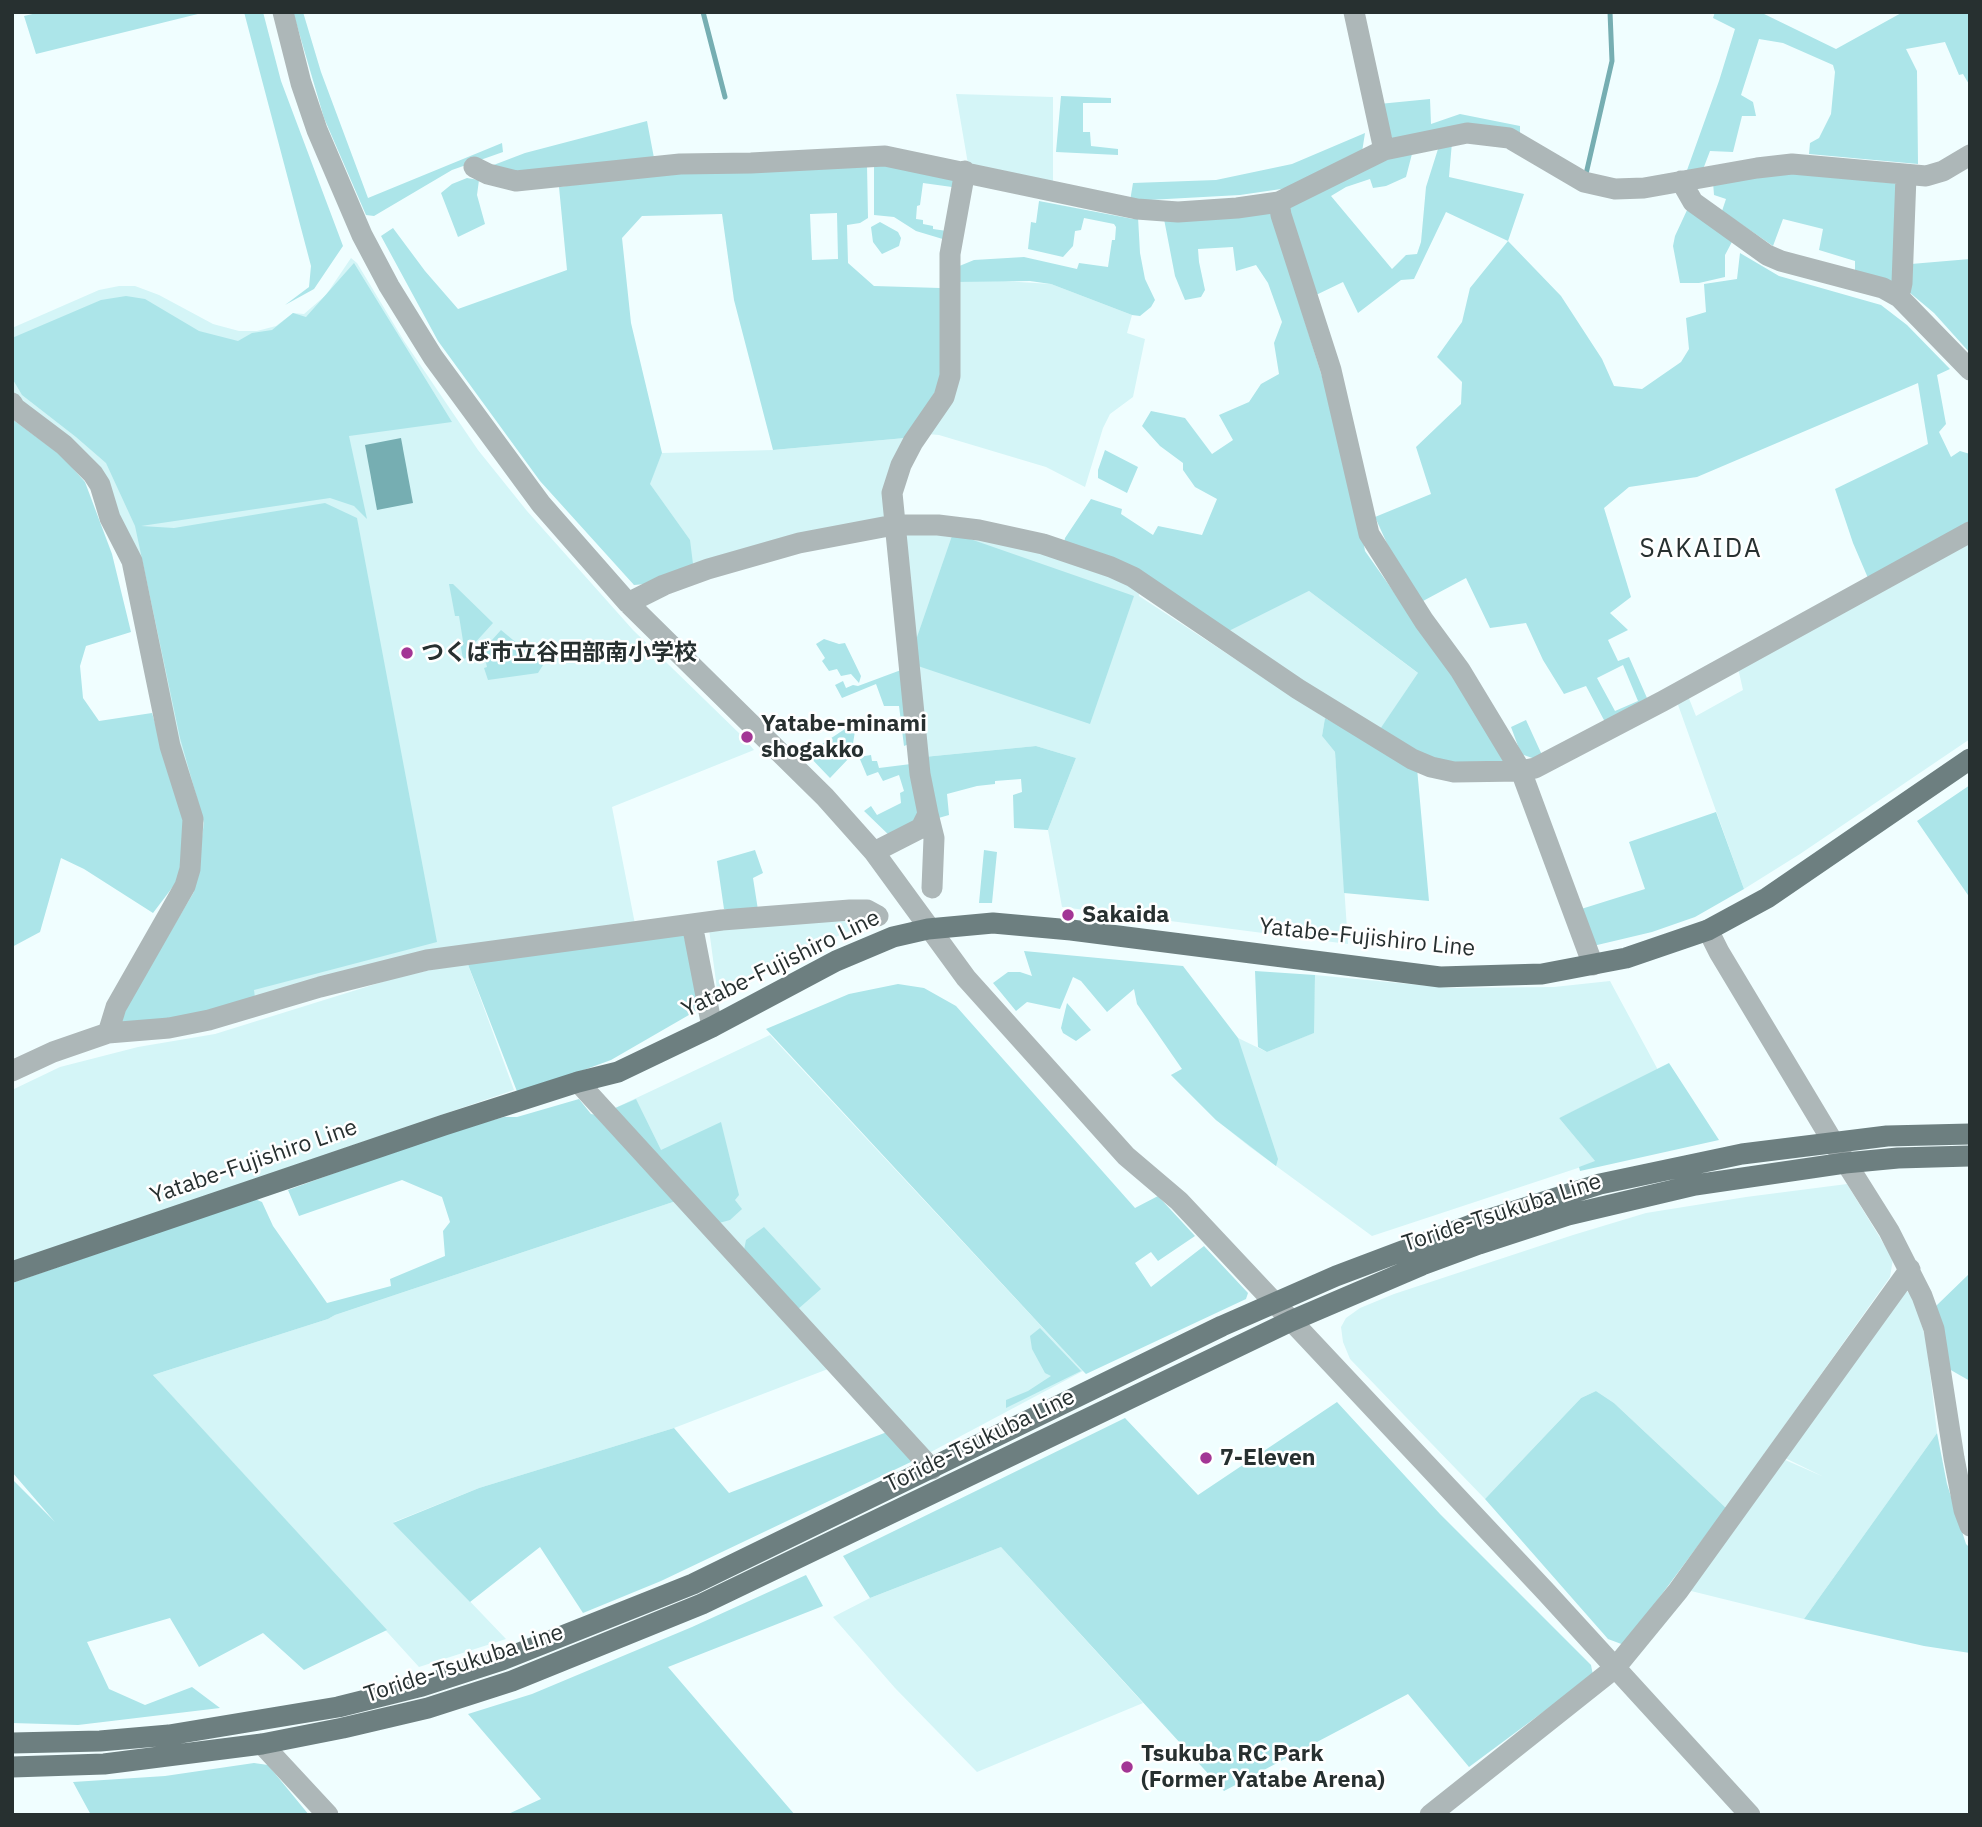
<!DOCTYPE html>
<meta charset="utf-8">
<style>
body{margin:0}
#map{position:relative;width:1982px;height:1827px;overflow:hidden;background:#f0feff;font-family:"IBM Plex Sans",sans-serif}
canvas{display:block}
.frame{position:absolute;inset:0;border:14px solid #273030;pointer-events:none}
</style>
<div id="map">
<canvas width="1982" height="1827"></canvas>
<div class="frame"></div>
</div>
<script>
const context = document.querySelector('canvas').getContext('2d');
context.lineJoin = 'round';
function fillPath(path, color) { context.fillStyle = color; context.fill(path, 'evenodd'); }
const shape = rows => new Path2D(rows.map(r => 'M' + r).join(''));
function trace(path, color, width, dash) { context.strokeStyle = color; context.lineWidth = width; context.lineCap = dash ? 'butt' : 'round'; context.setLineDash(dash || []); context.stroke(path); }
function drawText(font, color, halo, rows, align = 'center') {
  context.font = font + ' "IBM Plex Sans","Noto Sans JP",sans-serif'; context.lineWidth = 5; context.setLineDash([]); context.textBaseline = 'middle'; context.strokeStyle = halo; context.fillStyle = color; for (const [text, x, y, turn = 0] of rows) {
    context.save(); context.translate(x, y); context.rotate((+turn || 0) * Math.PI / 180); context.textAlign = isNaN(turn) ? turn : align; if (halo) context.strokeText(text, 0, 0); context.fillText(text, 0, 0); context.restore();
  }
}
const built = shape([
 [956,94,1053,97,1053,183,968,164],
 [351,258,357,263,404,341,478,450,527,511,633,630,742,736,754,750,612,807,635,924,122,1023,193,888,175,738,121,521,20,403,12,389,12,328,99,290,119,286,135,286,159,295,213,324,239,331,257,331,276,326,293,313,304,314,326,295],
 [987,280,1051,284,1132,315,1127,333,1145,339,1133,397,1110,414,1103,428,1085,487,1046,467,939,435,927,434,956,282],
 [905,438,884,517,693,564,649,484,662,453,773,450],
 [905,527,1041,548,1138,587,1139,596,1325,718,1322,736,1335,752,1348,944,1062,907,1048,830,1076,758,1036,746,924,757],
 [1970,540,1970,739,1800,854,1744,889,1677,702,1688,696,1696,716,1743,690,1738,668],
 [1309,591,1419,674,1378,732,1225,633],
 [865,917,869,920,867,924,833,938,720,995,717,989,709,929],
 [467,962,514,1090,12,1262,12,1090,60,1067,138,1047,215,1034,398,977],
 [1315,975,1451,988,1554,987,1610,981,1658,1070,1559,1118,1596,1162,1372,1236,1250,1147,1216,1120,1171,1075,1238,1038,1267,1052,1313,1033],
 [770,1035,1083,1371,929,1453,613,1109],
 [1847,1184,1893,1259,1890,1277,1726,1508,1614,1403,1596,1391,1581,1398,1485,1499,1350,1359,1343,1342,1341,1327,1346,1318,1360,1308,1394,1294,1573,1235,1646,1213,1746,1197],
 [676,1201,828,1369,674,1428,479,1488,394,1522,506,1639,419,1667,153,1375,328,1319,335,1315],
 [1907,1291,1913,1298,1926,1339,1937,1433,1804,1619,1683,1589,1783,1459,1824,1477,1783,1457,1899,1292],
 [1001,1547,1143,1703,977,1772,895,1688,833,1617,870,1598]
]);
const green = shape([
 [41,12,206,12,36,54,24,16],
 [244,12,263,12,281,81,343,246,314,289,285,305,309,287,311,266],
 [293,12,303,12,321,72,368,198,502,143,503,152,452,170,374,216,366,215,324,118],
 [1715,12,1760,12,1836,49,1903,12,1970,12,1970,86,1963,74,1959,75,1945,42,1906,49,1917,71,1918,164,1809,154,1810,143,1819,138,1831,114,1835,72,1833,65,1783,43,1759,39,1741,95,1753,102,1756,116,1742,116,1733,152,1710,151,1702,172,1686,173,1719,81,1735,29,1713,18],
 [1061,96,1111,98,1111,103,1083,103,1083,132,1090,132,1091,146,1118,149,1118,155,1056,152],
 [1430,99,1431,124,1460,114,1520,126,1520,137,1392,138,1379,104],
 [647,121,654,158,522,172,491,166,525,153],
 [1365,133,1362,152,1288,188,1240,195,1130,201,1133,183,1216,180,1292,164],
 [1452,142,1449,177,1524,194,1508,241,1561,296,1602,359,1614,386,1642,389,1681,362,1689,349,1686,318,1706,312,1704,284,1737,279,1740,253,1779,276,1881,305,1907,325,1950,369,1937,375,1946,424,1939,432,1951,457,1960,451,1970,454,1970,523,1868,578,1853,543,1835,489,1928,444,1918,383,1697,477,1629,487,1604,508,1631,597,1610,613,1628,630,1608,640,1618,661,1629,657,1647,698,1605,722,1586,686,1564,694,1543,660,1526,623,1490,628,1466,578,1423,601,1399,570,1375,517,1431,494,1416,447,1461,404,1462,382,1437,357,1462,322,1470,288,1508,241,1446,212,1414,279,1401,280,1358,313,1343,282,1316,295,1287,205,1385,157,1413,150,1406,177,1386,186,1373,188,1370,179,1346,187,1331,196,1392,269,1406,255,1417,254,1421,242,1426,187,1438,149],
 [1623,665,1638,701,1615,711,1597,678],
 [874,162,956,180,946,240,916,231,894,217,874,215],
 [923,183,952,187,947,231,933,229,933,226,923,224,923,220,916,219,917,206,920,205],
 [867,165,868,218,860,223,847,225,848,263,874,286,940,288,943,370,939,386,905,438,773,450,734,300,722,214,642,216,622,238,631,323,662,453,650,484,690,540,693,564,646,584,634,585,540,481,438,341,381,236,393,228,425,271,458,309,567,270,559,187,678,171],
 [837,213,838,259,812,260,810,214],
 [1794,173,1901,184,1895,282,1855,271,1855,261,1819,250,1823,229,1783,219,1773,246,1722,211,1726,199,1714,195,1713,182],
 [467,178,479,180,477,195,485,224,458,237,441,193,452,184],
 [1039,201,1133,219,1138,217,1140,253,1145,279,1155,300,1151,307,1140,316,1132,315,1051,284,1030,281,956,282,957,267,974,260,1024,257,1077,269,1079,263,1108,267,1112,240,1115,240,1116,227,1114,224,1084,218,1081,230,1075,231,1073,246,1063,257,1028,249,1031,222,1036,223],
 [1688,208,1733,240,1725,255,1725,277,1699,283,1680,283,1673,246,1675,236],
 [1270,210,1350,466,1365,551,1469,699,1504,761,1437,763,1378,732,1418,673,1309,591,1225,633,1064,543,1065,538,1091,499,1122,509,1121,514,1153,535,1158,526,1202,535,1217,499,1195,487,1183,470,1183,463,1160,446,1142,426,1151,411,1185,418,1212,454,1233,440,1219,415,1249,402,1261,384,1279,374,1274,343,1282,322,1268,283,1256,265,1236,271,1233,247,1198,249,1199,262,1205,290,1201,297,1185,300,1175,276,1164,219],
 [880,222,898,232,901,238,899,246,882,254,873,242,871,227],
 [1970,259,1970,353,1934,313,1909,292,1911,264],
 [354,263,452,422,349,436,367,519,354,506,330,498,141,526,174,528,325,503,357,518,437,942,254,990,255,998,206,1014,122,1023,123,1011,194,892,204,823,180,738,135,526,106,463,76,437,22,395,12,378,12,338,101,300,126,296,145,299,199,331,238,341,252,333,272,330,293,313,306,317],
 [12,419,62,456,85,482,112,554,131,632,86,646,80,666,83,698,99,721,152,713,185,823,183,854,178,880,153,913,84,869,61,858,40,932,12,947],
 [1105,450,1138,467,1127,493,1098,478,1098,470],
 [953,533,1134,596,1090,724,918,666,916,640],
 [449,584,453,584,493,623,473,645,474,656,463,659,460,642,463,641,459,616,455,616],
 [501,630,543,665,538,673,488,680,484,668,487,667,483,650],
 [824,639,839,644,845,643,861,676,859,683,851,674,841,676,837,669,829,671,822,661,825,658,816,644],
 [901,670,909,744,904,746,899,706,884,706,876,684,842,698,835,685,843,681,846,688,853,685,858,686],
 [1325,718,1417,768,1429,901,1344,893,1335,752,1322,736],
 [1526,720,1542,755,1535,759,1521,754,1511,727],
 [851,725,855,731,851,756,830,778,807,754],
 [1036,746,1076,758,1048,830,1014,828,1013,795,1022,792,1021,779,995,781,995,784,977,786,947,794,949,815,935,819,924,757],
 [871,755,872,761,877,761,879,768,911,764,922,820,893,839,864,811,871,806,877,815,901,803,900,793,904,791,899,775,883,781,878,772,867,776,859,757],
 [1970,785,1970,898,1917,821],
 [1716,812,1744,889,1695,917,1652,932,1593,946,1578,910,1645,889,1629,842],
 [755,850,763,873,753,878,758,910,724,909,717,861],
 [984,850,997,852,992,903,979,903],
 [683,932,701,1008,611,1060,518,1094,467,962],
 [1024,951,1183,966,1238,1038,1278,1159,1276,1166,1216,1120,1171,1075,1182,1069,1137,1004,1134,989,1107,1012,1081,981,1073,977,1060,1009,1027,1002,1016,1011,993,983,1008,972,1020,972,1032,976],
 [1255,971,1315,975,1314,1033,1267,1052,1258,1047],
 [898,984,924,988,956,1006,1135,1208,1158,1196,1195,1236,1158,1261,1151,1252,1135,1263,1151,1287,1204,1246,1248,1293,1246,1299,1086,1374,1083,1371,766,1029,849,994],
 [1067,1003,1091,1030,1076,1041,1063,1033,1061,1028],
 [1669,1063,1719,1140,1580,1171,1579,1167,1595,1161,1559,1118],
 [579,1099,591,1114,596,1115,676,1201,335,1315,328,1319,153,1375,387,1630,304,1670,263,1633,199,1667,170,1618,87,1642,109,1689,145,1705,192,1687,220,1708,78,1725,12,1723,12,1479,55,1522,12,1472,12,1283,255,1199,262,1202,273,1226,327,1303,391,1286,390,1279,445,1256,443,1231,450,1222,442,1197,402,1180,299,1216,288,1190,442,1134,504,1117,517,1117],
 [636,1099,661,1150,721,1122,739,1195,735,1200,742,1209,730,1220,719,1223,613,1109],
 [764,1227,821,1289,798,1309,744,1250,746,1240],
 [1970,1273,1970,1381,1949,1369,1936,1306],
 [1040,1328,1081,1371,1006,1408,1006,1400,1028,1391,1051,1376,1045,1373,1032,1349,1030,1336],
 [1596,1391,1614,1403,1726,1508,1624,1645,1608,1639,1485,1499,1581,1398],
 [1337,1402,1440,1514,1591,1665,1593,1675,1469,1767,1408,1694,1224,1791,1001,1547,870,1598,843,1556,1125,1418,1198,1495],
 [674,1428,729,1493,887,1432,913,1461,661,1581,583,1613,540,1547,470,1602,393,1523,479,1488],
 [1937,1433,1947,1484,1966,1544,1970,1548,1970,1653,1924,1646,1804,1619],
 [806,1575,823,1606,668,1667,795,1815,506,1815,541,1799,468,1714,532,1694,692,1627],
 [254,1763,268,1765,309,1815,91,1815,73,1782,165,1776]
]);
const water = shape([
 [401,438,413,503,377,510,365,445]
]);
const stream = shape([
 [703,12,725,97],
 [1586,174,1612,61,1610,12]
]);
const minor = shape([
 [283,12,301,83,317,130,362,235,389,286,433,357,541,504,628,603,825,797,874,852,966,978,1126,1156,1179,1201,1547,1593,1750,1815],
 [1354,12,1384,150],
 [474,167,488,174,516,181,680,164,751,163,885,156,1137,209,1178,212,1237,208,1279,202,1384,150,1467,133,1509,138,1584,182,1615,189,1644,188,1757,168,1792,164,1926,176,1943,171,1970,155],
 [1681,181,1693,202,1767,255,1781,261,1883,288,1899,297,1970,370],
 [1279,202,1281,215,1331,370,1369,534,1424,621,1460,670,1521,771,1593,965],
 [1899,297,1902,283,1906,176],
 [12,403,15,408,64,445,93,474,100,485,110,518,132,561,170,746,193,819,190,869,185,886,116,1007,108,1033],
 [628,603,664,585,708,569,799,543,894,525,938,525,979,530,1043,544,1111,567,1133,577,1298,689,1412,759,1431,767,1454,772,1521,771,1535,768,1663,701,1970,532],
 [928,814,934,838,932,888],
 [874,852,921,828,928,814,920,774,892,493,901,465,913,442,944,397,950,376,950,254,965,171],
 [692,924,712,1027],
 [1708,930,1719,952,1833,1142,1889,1231,1922,1296,1934,1329,1954,1458,1964,1510,1970,1526],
 [12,1071,53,1052,108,1033,169,1028,209,1020,320,987,427,960,722,920,850,910,867,910,878,916],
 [578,1082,932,1469],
 [262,1744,328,1815],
 [1430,1815,1615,1668,1678,1591,1910,1269]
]);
const major = shape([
 [12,1272,444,1125,578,1082,618,1072,712,1027,836,961,893,937,928,929,993,923,1071,930,1440,977,1542,974,1626,958,1708,930,1767,898,1970,759],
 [12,1743,100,1741,169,1735,338,1707,422,1686,502,1660,693,1584,1222,1326,1336,1276,1471,1225,1600,1184,1742,1154,1887,1136,1970,1134],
 [12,1767,104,1764,262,1744,343,1728,428,1708,512,1681,702,1604,1291,1321,1422,1265,1479,1244,1568,1215,1695,1185,1845,1163,1898,1158,1970,1156]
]);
const markers = [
 [407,653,7,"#a33695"],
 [747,737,7,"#a33695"],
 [1068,915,7,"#a33695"],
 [1206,1458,7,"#a33695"],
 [1127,1767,7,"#a33695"]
];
const poiNames = [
 ["つくば市立谷田部南小学校",421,653],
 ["Yatabe-minami",761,724],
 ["shogakko",761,750],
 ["Sakaida",1082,915],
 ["7-Eleven",1220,1458],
 ["Tsukuba RC Park",1141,1754],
 ["(Former Yatabe Arena)",1141,1780]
];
const streetNames = [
 ["Yatabe-Fujishiro Line",1367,938,6],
 ["Yatabe-Fujishiro Line",781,964,-26],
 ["Yatabe-Fujishiro Line",254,1162,-19],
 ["Toride-Tsukuba Line",1502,1213,-18],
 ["Toride-Tsukuba Line",980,1441,-26],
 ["Toride-Tsukuba Line",464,1664,-18]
];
const quarterNames = [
 ["SAKAIDA",1701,549]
];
fillPath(built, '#d4f5f7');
fillPath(green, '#ace5e9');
fillPath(water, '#76aeb2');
trace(stream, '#76aeb2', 5);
trace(minor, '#adb7b8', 21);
trace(major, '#6d7f80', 21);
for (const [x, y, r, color] of markers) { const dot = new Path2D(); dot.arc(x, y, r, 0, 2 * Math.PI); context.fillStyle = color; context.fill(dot); trace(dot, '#fff', 2.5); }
drawText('bold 23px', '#273030', '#fff', poiNames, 'left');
drawText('23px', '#273030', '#fff', streetNames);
context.letterSpacing = '2px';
drawText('26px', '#273030', '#fff', quarterNames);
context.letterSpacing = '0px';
</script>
